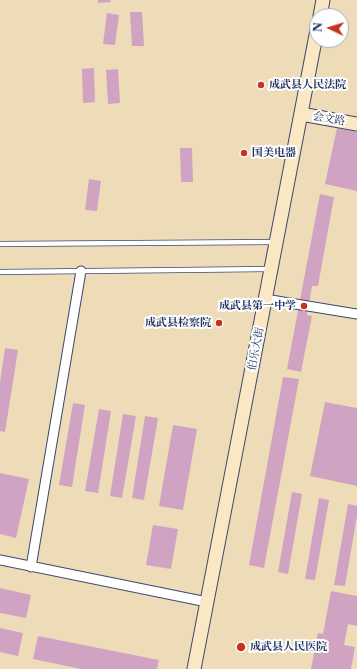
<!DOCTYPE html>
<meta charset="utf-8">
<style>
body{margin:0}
#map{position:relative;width:357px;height:669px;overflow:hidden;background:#eedcb9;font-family:"Libre Caslon Text",serif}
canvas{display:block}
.north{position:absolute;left:309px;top:8px;width:40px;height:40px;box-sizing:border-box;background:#fff;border:1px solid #a4acbf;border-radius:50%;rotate:274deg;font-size:11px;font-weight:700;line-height:16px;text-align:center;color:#1b2f5e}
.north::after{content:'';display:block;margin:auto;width:14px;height:18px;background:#c8321e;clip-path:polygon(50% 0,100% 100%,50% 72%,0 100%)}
</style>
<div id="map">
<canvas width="357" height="669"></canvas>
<div class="north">N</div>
</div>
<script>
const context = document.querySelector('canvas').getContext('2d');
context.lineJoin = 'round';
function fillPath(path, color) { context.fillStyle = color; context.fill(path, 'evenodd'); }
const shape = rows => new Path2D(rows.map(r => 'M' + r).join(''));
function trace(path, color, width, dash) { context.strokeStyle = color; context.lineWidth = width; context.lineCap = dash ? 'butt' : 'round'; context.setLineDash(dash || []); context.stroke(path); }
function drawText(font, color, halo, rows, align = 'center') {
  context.font = font + ' "Libre Caslon Text","Noto Serif SC",serif'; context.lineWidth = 4; context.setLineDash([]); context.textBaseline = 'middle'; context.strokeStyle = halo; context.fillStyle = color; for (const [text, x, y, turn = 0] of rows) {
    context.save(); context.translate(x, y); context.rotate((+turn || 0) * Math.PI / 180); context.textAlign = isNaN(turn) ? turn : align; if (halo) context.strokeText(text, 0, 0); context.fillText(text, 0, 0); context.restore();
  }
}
const building = shape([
 [98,0,110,0,111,2,98,3],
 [130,12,142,12,144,46,132,46],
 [107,13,119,15,115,45,103,44],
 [94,68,95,102,83,103,82,69],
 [118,69,120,103,108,104,106,70],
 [337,128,357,132,357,191,325,184],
 [180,148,192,148,193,182,181,182],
 [89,179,101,181,97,211,85,210],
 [320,194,334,197,318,286,312,286,307,315,312,316,301,372,287,369],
 [5,348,18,350,5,432,0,431,0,382],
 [283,377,299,379,264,568,249,565],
 [325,402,357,408,357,486,310,476],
 [73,403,85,405,72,487,59,485],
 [99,409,111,411,98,493,85,491],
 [123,414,136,416,122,498,110,496],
 [145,416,158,418,144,500,132,498],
 [173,425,197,429,183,510,159,506],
 [0,473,29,479,16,538,0,534],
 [292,492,302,494,288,574,278,572],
 [319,498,329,500,315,580,305,579],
 [348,504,357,506,357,516,345,586,334,585],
 [153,525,178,529,171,569,146,565],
 [0,588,31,595,26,618,0,613],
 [331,591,357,596,357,626,348,624,344,645,355,647,351,669,311,669,318,633,323,634],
 [0,628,23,633,18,656,0,652],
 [38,636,159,660,157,669,81,669,33,659]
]);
const lane = shape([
 [0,244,274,242],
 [0,272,270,269]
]);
const street = shape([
 [265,299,357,314],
 [0,560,207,602],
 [31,567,81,271]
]);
const secondary = shape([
 [320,16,323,0],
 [301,114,357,124],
 [194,669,317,30]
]);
const markers = [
 [261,85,4,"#c8321e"],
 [244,153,4,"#c8321e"],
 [304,306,4,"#c8321e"],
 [219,323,4,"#c8321e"],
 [241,647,5,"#c8321e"]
];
const poiNames = [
 ["成武县人民法院",269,85],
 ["国美电器",252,153],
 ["成武县第一中学",296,306,"right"],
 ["成武县检察院",211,323,"right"],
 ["成武县人民医院",250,647]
];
const streetNames = [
 ["会文路",329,119,10],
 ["伯乐大街",256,349,-79]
];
fillPath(building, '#d0a3c2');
trace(lane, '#3b496c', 6);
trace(street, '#3b496c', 11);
trace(secondary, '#3b496c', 15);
trace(lane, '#fff', 4.5);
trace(street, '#fff', 9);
trace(secondary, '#fae7c3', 13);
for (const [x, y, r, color] of markers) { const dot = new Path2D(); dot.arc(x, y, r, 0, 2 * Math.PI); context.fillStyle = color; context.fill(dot); trace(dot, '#fff', 1.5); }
drawText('bold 11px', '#1b2f5e', '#fff', poiNames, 'left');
drawText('11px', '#1b2f5e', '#fff', streetNames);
</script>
